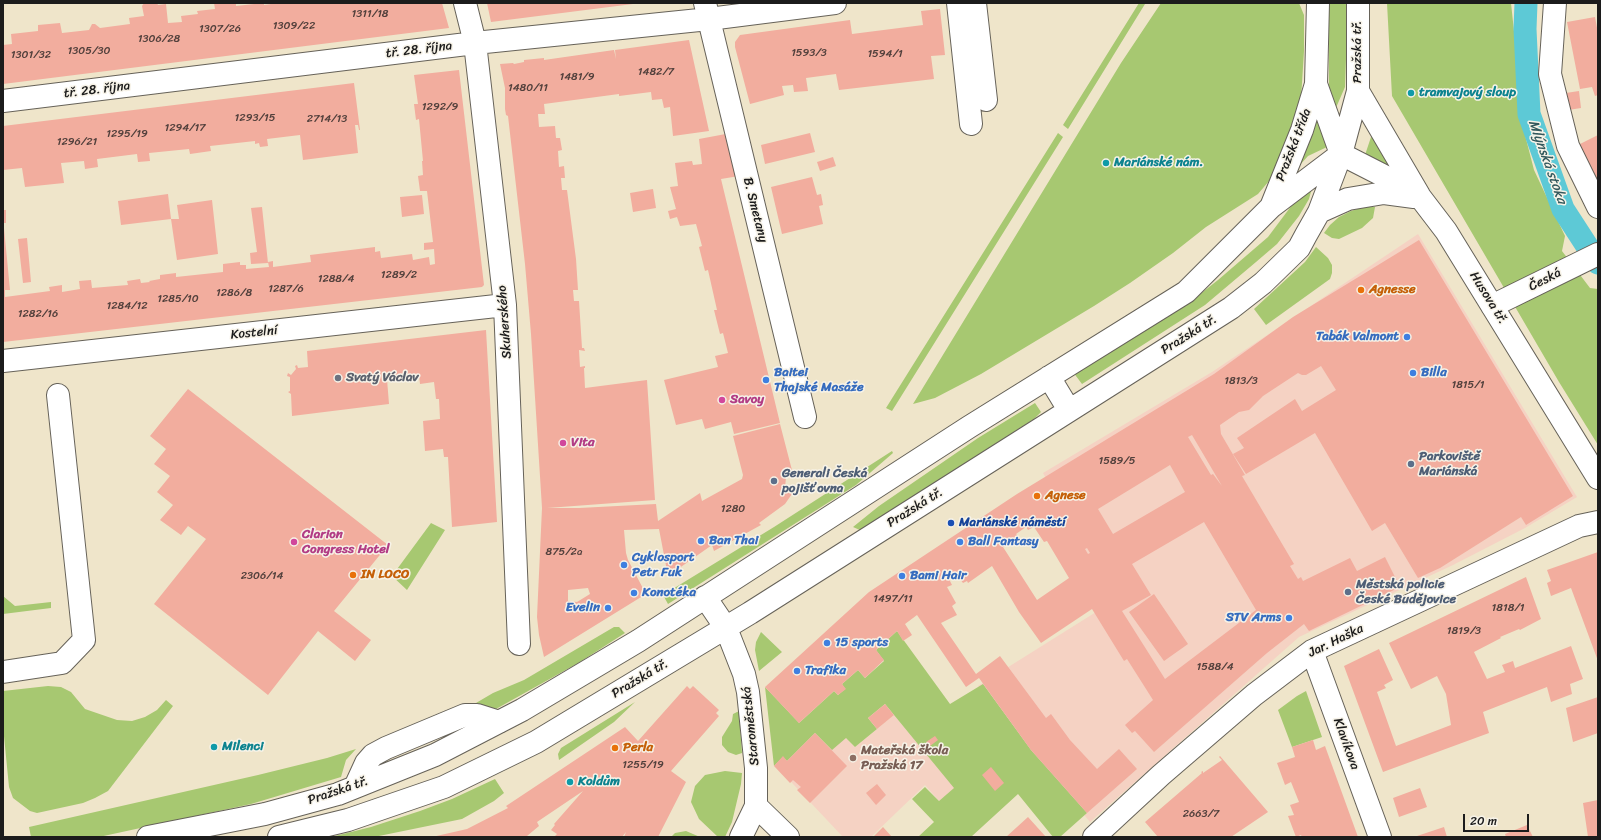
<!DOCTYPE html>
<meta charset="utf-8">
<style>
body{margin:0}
#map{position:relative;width:1601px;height:840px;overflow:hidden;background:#efe5ca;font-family:Sriracha,sans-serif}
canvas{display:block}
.frame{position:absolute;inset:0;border:4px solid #1c1c1c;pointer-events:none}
.scale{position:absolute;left:1463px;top:814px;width:66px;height:18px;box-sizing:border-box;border:2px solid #1c1c1c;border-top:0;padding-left:5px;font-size:12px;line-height:14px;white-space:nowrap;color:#1c1c1c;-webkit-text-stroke:3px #f7f3e8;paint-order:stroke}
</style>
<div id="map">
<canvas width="1601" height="840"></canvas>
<div class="frame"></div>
<div class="scale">20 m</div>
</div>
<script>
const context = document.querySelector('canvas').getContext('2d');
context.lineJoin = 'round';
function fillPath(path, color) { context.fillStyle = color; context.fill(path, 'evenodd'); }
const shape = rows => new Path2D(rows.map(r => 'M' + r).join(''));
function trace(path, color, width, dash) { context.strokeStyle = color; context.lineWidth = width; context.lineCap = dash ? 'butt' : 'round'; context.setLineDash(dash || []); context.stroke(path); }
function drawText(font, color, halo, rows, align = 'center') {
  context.font = font + ' Sriracha,sans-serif'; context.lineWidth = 3; context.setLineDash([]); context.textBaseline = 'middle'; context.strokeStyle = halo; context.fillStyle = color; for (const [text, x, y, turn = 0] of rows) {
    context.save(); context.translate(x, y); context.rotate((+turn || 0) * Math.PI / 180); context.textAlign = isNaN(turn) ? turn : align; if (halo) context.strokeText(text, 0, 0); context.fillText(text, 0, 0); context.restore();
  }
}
const built = shape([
 [1418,234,1577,497,1525,528,1453,565,1299,637,1090,822,978,686,1112,602,1043,473,1212,372],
 [768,687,797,719,814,731,846,738,855,747,894,715,955,788,939,801,925,785,871,837,843,837,777,767]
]);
const green = shape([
 [1139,3,1145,4,1068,129,1063,125],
 [1161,3,1299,3,1304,15,1304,51,1300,115,1269,181,1258,194,1206,227,1173,253,1130,283,1094,306,981,374,935,398,913,404,1121,63],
 [1329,3,1348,3,1345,87,1335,110,1329,88],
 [1387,3,1511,3,1525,135,1534,170,1565,236,1562,251,1590,288,1598,289,1598,445,1559,382,1392,96],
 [1317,108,1319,126,1327,147,1308,156,1291,175],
 [1374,128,1403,174,1365,155],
 [1058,133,1063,137,892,411,886,408],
 [1312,188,1309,199,1299,216,1277,244,1256,262,1205,305,1082,384,1073,372,1185,306,1218,280,1268,237,1301,193],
 [1363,207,1375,207,1373,218,1362,228,1339,239,1332,238,1324,233,1330,225,1339,217,1351,211],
 [1316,247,1328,258,1332,265,1332,273,1330,279,1266,325,1254,309,1305,262],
 [1035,403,1041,412,1034,419,878,519,862,531,853,527,879,506,978,438],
 [892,451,893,453,856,485,668,604,663,595,774,527],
 [431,523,445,530,407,590,392,576],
 [3,596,15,606,51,602,51,608,3,614],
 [614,627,619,627,625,633,580,662,496,709,476,703,493,693,524,680],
 [897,631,950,704,983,684,1031,750,1087,813,1060,837,1053,837,1018,794,971,837,918,837,934,822,912,799,925,787,939,801,954,788,885,704,868,718,877,729,855,747,846,738,832,750,815,733,787,761,783,757,774,766,765,687,799,723,834,691,838,695,845,689,842,684,858,670,865,678,884,661,876,650],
 [761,632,782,652,759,671,755,650,756,642],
 [48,686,61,687,71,692,85,709,117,720,132,721,145,717,157,710,166,700,173,706,108,791,95,798,83,803,37,813,30,811,13,798,9,787,3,726,3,691],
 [1306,691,1322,737,1292,747,1278,710,1297,696],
 [635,702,614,722,559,760,558,754,561,748],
 [739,711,742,753,736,755,728,752,722,745,722,737,732,721,733,714],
 [356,749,346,760,341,777,251,804,99,837,31,837,29,827,258,775,327,758],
 [725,771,742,773,741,784,732,822,725,837,718,837,699,819,691,802,695,786,705,775],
 [495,779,504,793,494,801,462,819,374,837,331,837,371,827,420,811,452,799],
 [686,831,700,837,671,837,675,833]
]);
const canal = shape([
 [1526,3,1525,29,1529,114,1563,209,1598,263]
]);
const building = shape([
 [144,3,157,3,158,5,166,4,168,23,182,22,181,16,198,14,197,11,215,9,214,3,236,3,236,6,254,4,254,3,264,3,264,5,278,3,442,3,449,28,3,84,3,45,12,44,11,34,38,31,38,25,60,23,62,33,89,30,92,24,95,24,100,28,130,24,129,18,144,16,142,6],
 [487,3,633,3,633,4,491,22],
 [940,9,945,55,931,56,934,79,839,90,836,74,806,78,808,91,794,92,793,85,782,86,784,95,750,104,735,47,735,42,740,35,850,20,852,34,923,25,921,11],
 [1595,17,1598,33,1598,95,1595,96,1592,87,1580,89,1567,22],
 [689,40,709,131,673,136,670,107,664,108,662,99,652,100,651,92,619,96,619,94,544,104,545,114,538,114,539,127,555,126,556,138,560,138,562,150,558,151,559,167,564,166,565,178,561,178,562,190,567,190,576,259,578,290,573,290,574,301,579,301,582,348,584,348,585,351,579,350,580,367,585,366,585,368,584,368,585,388,647,380,655,500,547,508,579,508,656,504,658,521,700,493,702,501,742,479,743,475,733,436,780,424,794,478,786,477,785,488,794,491,785,504,759,523,761,525,714,551,712,545,668,576,659,529,624,530,626,553,628,560,646,594,544,657,539,635,537,617,542,508,531,334,525,264,508,116,506,115,505,109,505,88,500,64,513,63,514,64,524,62,524,60,544,58,544,60,614,50,616,59,615,50],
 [588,588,590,594,577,602,568,601,568,590],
 [459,70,484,285,482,287,3,342,3,229,4,228,10,290,5,290,5,297,50,291,49,287,62,285,62,292,80,289,79,281,91,280,92,288,128,285,127,281,140,279,141,283,150,282,149,281,160,279,160,275,176,273,176,277,223,272,223,264,240,262,240,265,246,265,246,269,269,267,268,262,273,261,273,267,311,262,310,255,375,247,375,252,380,251,381,258,412,254,413,260,429,257,430,265,435,264,434,249,424,250,424,243,433,242,427,191,420,191,418,176,423,175,422,161,423,161,419,119,416,120,414,104,418,104,414,75],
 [354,83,360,130,359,130,358,125,355,125,358,153,303,160,300,135,267,139,268,146,260,147,259,143,255,144,255,141,210,146,211,151,190,154,189,149,149,153,150,161,138,162,137,154,97,159,98,167,85,169,84,161,61,163,64,183,25,187,22,168,3,170,3,126],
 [1579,91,1581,108,1562,111,1559,94],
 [731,133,739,176,721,179,780,423,734,434,731,422,705,429,702,419,676,425,664,380,718,367,715,356,728,353,723,333,720,334,714,310,717,310,708,270,705,271,699,247,702,246,696,224,680,226,677,217,670,219,668,211,676,209,670,187,678,186,675,163,692,161,693,165,702,164,699,139],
 [810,133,815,152,765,164,761,145],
 [1598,135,1598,187,1578,145],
 [833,157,836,166,820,171,817,162],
 [812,177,817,195,821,194,823,205,819,206,823,224,782,234,771,187],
 [653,189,656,208,633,212,630,193],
 [168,194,171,219,179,219,177,205,212,200,218,254,177,260,171,219,121,225,118,201],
 [422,195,424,214,402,217,400,197],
 [262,207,268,263,251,264,250,253,257,252,251,208],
 [3,210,6,210,6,223,3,223],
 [27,238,31,282,23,283,18,239],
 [1419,240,1573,496,1526,525,1521,517,1440,568,1418,578,1385,523,1372,531,1315,433,1246,474,1233,454,1244,448,1237,438,1295,399,1302,411,1336,390,1321,366,1306,375,1302,375,1298,373,1263,396,1249,410,1239,412,1220,425,1221,434,1245,475,1242,476,1294,564,1290,566,1298,579,1301,577,1303,581,1350,558,1357,571,1385,557,1400,587,1309,631,1304,624,1267,653,1154,752,1135,731,1132,733,1125,725,1153,700,1127,659,1124,661,1092,609,1041,643,1019,612,992,566,968,583,967,581,963,583,955,572,948,577,952,585,947,587,956,603,952,606,957,615,941,623,976,674,1000,656,1046,718,1051,714,1070,740,1097,769,1119,749,1137,769,1087,813,1031,750,979,678,966,687,917,615,905,624,912,635,903,641,897,631,876,650,884,660,865,678,858,670,842,684,846,689,838,695,834,691,799,723,765,687,869,592,1017,494,1214,374,1293,317],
 [1192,435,1222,486,1213,474,1211,475,1188,437],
 [1170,465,1185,492,1113,534,1098,509],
 [1204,522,1256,610,1165,679,1122,611,1151,595,1132,564],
 [1026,527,1028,530,1034,527,1044,542,1047,541,1069,578,1037,600,1003,547,1007,545,1011,546,1020,539,1016,534],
 [1087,548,1090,553,1088,554,1085,549],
 [486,330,497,522,452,527,448,457,444,457,443,449,425,451,423,421,440,419,439,399,436,399,434,382,420,384,419,375,387,379,389,404,292,416,291,394,288,392,290,391,290,377,287,376,288,373,291,375,296,369,295,366,297,365,298,368,308,367,307,351],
 [188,389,388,545,334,611,371,640,355,661,318,631,268,695,154,604,206,539,188,526,181,535,160,520,173,505,157,492,170,476,154,464,166,449,150,436],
 [1598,552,1598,661,1571,588,1551,596,1547,583,1551,581,1547,570],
 [1526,577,1541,619,1520,630,1519,629,1500,637,1501,638,1474,652,1487,679,1505,672,1502,665,1513,661,1515,668,1571,646,1583,679,1570,684,1572,694,1551,702,1547,687,1483,712,1489,733,1383,772,1344,666,1379,649,1393,680,1384,685,1386,688,1377,692,1396,746,1451,725,1446,694,1437,676,1411,689,1389,643],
 [1154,594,1188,644,1164,661,1129,612],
 [687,686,690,689,693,686,719,710,716,713,719,716,671,771,686,782,658,837,624,837,626,832,622,837,554,837,557,834,551,830,555,825,554,824,583,791,537,822,539,826,527,836,432,837,467,829,508,808,506,806,625,727,638,741],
 [1598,697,1598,733,1573,742,1566,708],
 [885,704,894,715,877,729,868,718],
 [815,733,847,766,810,803,797,790,801,787,793,780,790,783,774,766,783,756,787,761],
 [935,736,938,740,930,746,926,742],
 [1313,740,1316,750,1325,746,1358,837,1302,837,1301,835,1296,837,1288,816,1294,815,1290,805,1299,802,1291,782,1285,785,1277,763,1295,757,1292,747],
 [1220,756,1268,812,1231,837,1158,837,1145,822,1202,773,1201,772,1203,771,1203,773,1222,760,1219,757],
 [991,767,1004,783,995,791,982,775],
 [877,784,886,795,876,805,866,793],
 [1420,788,1427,807,1399,817,1393,798],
 [1598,800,1598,837,1588,837,1583,803],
 [1028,817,1046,837,1006,837],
 [1527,825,1533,837,1506,837,1505,834],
 [883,827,892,837,873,837],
 [1444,827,1447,837,1414,837]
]);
const minor = shape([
 [465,3,475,43,505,305,519,644],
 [705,3,805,417],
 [958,3,971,124],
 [975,3,986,100],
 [1555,3,1550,74,1568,146,1598,207],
 [1316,84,1341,154],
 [1358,91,1419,195],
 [3,101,475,43,709,19,835,3],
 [1341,154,1388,178,1420,197,1446,231,1598,478],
 [1271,207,1302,130,1316,84,1318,3],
 [1319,212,1348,199,1384,193,1414,197],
 [1492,306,1598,254],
 [3,361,505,305],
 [1049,377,1069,410],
 [705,597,726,628,744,674,748,692,756,768,756,806,741,837],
 [1312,651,1380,837],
 [3,672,62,663,84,640,58,395],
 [355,787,366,763,373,755,386,748,465,715,477,715,499,722],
 [756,806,788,837],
 [148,837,265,814,338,794,435,755,522,710,638,641,969,427,1186,292,1271,207,1341,154],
 [279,837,348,820,444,787,536,742,750,613,1231,308,1263,283,1299,248,1306,235,1319,212,1341,154,1358,91,1358,3],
 [1094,837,1161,775,1254,695,1312,651,1579,526,1598,522]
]);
const markers = [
 [1411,93,4,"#0f9aa8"],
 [1106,163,4,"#0f9aa8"],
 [1361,290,4,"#e8710a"],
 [1407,337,4,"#3f7fe0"],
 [1413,373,4,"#3f7fe0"],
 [338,378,4,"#6b7280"],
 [766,380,4,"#3f7fe0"],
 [722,400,4,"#d1479c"],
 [563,443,4,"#d1479c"],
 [1411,464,4,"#5c6f8a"],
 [774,481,4,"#5c6f8a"],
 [1037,496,4,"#e8710a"],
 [951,523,4,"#1a4fb4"],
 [701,541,4,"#3f7fe0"],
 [294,542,4,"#d1479c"],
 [960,542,4,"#3f7fe0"],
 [624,565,4,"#3f7fe0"],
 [353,575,4,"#e8710a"],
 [902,576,4,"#3f7fe0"],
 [1348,592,4,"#5c6f8a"],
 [634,593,4,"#3f7fe0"],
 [608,608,4,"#3f7fe0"],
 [1289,618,4,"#3f7fe0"],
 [827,643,4,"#3f7fe0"],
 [797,671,4,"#3f7fe0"],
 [214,747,4,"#0f9aa8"],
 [615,748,4,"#e8710a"],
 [853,758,4,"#8d6e63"],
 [570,782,4,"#0f9aa8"]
];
const numberNames = [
 ["1311/18",370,14],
 ["1309/22",294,26],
 ["1307/26",220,29],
 ["1306/28",159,39],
 ["1305/30",89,51],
 ["1593/3",809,53],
 ["1594/1",885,54],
 ["1301/32",31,55],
 ["1482/7",656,72],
 ["1481/9",577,77],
 ["1480/11",528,88],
 ["1292/9",440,107],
 ["1293/15",255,118],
 ["2714/13",327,119],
 ["1294/17",185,128],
 ["1295/19",127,134],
 ["1296/21",77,142],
 ["1289/2",399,275],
 ["1288/4",336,279],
 ["1287/6",286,289],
 ["1286/8",234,293],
 ["1285/10",178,299],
 ["1284/12",127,306],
 ["1282/16",38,314],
 ["1813/3",1241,381],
 ["1815/1",1468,385],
 ["1589/5",1117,461],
 ["1280",733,509],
 ["875/2a",564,552],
 ["2306/14",262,576],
 ["1497/11",893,599],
 ["1818/1",1508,608],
 ["1819/3",1464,631],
 ["1588/4",1215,667],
 ["1255/19",643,765],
 ["2663/7",1201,814]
];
const streetNames = [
 ["tř. 28. října",419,50,-7],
 ["Pražská tř.",1358,52,-90],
 ["tř. 28. října",97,90,-7],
 ["Pražská třída",1294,145,-69],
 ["B. Smetany",755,210,76],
 ["Česká",1545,280,-27],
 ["Husova tř.",1488,298,58],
 ["Skuherského",505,322,-94],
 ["Kostelní",254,333,-6],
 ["Pražská tř.",1189,335,-32],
 ["Pražská tř.",915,508,-32],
 ["Jar. Haška",1336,641,-26],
 ["Pražská tř.",640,679,-31],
 ["Staroměstská",751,726,-96],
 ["Klavíkova",1346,744,70],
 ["Pražská tř.",338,791,-19]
];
const cultureNames = [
 ["tramvajový sloup",1419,93],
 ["Mariánské nám.",1114,163],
 ["Milenci",222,747],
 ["Koldům",578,782]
];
const foodNames = [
 ["Agnesse",1369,290],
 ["Agnese",1045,496],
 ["IN LOCO",361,575],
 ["Perla",623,748]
];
const shopNames = [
 ["Tabák Valmont",1399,337,"right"],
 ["Baitei",774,373],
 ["Thajské Masáže",774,388],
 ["Billa",1421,373],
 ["Ban Thai",709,541],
 ["Ball Fantasy",968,542],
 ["Cyklosport",632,558],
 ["Petr Fuk",632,573],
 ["Bami Hair",910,576],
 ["Konotéka",642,593],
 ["Evelin",600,608,"right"],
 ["STV Arms",1281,618,"right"],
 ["15 sports",835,643],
 ["Trafika",805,671]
];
const worshipNames = [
 ["Svatý Václav",346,378]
];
const hotelNames = [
 ["Savoy",730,400],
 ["Vita",571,443],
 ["Clarion",302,535],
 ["Congress Hotel",302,550]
];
const serviceNames = [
 ["Parkoviště",1419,457],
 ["Mariánská",1419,472],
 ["Generali Česká",782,474],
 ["pojišťovna",782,489],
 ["Městská policie",1356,585],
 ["České Budějovice",1356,600]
];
const transitNames = [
 ["Mariánské náměstí",959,523]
];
const educationNames = [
 ["Mateřská škola",861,751],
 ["Pražská 17",861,766]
];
const waterNames = [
 ["Mlýnská stoka",1547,162,70]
];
fillPath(built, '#f5d2c3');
fillPath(green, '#a7c871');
trace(canal, '#5dc9d6', 23);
fillPath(building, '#f2ad9e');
trace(minor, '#666259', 24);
trace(minor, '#fff', 22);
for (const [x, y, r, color] of markers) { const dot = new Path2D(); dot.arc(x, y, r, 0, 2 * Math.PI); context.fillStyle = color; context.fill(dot); trace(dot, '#f7f3e8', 1.5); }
drawText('11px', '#52403c', null, numberNames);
drawText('13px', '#1c1c1c', '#f7f3e8', streetNames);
drawText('bold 13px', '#0d838f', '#f7f3e8', cultureNames, 'left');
drawText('bold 13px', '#c56008', '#f7f3e8', foodNames, 'left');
drawText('bold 13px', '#366cbe', '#f7f3e8', shopNames, 'left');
drawText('bold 13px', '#5b616d', '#f7f3e8', worshipNames, 'left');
drawText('bold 13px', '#b23c85', '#f7f3e8', hotelNames, 'left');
drawText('bold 13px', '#4e5e75', '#f7f3e8', serviceNames, 'left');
drawText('bold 13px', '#164399', '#f7f3e8', transitNames, 'left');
drawText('bold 13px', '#785e54', '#f7f3e8', educationNames, 'left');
drawText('italic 14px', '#33595d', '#f7f3e8', waterNames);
</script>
